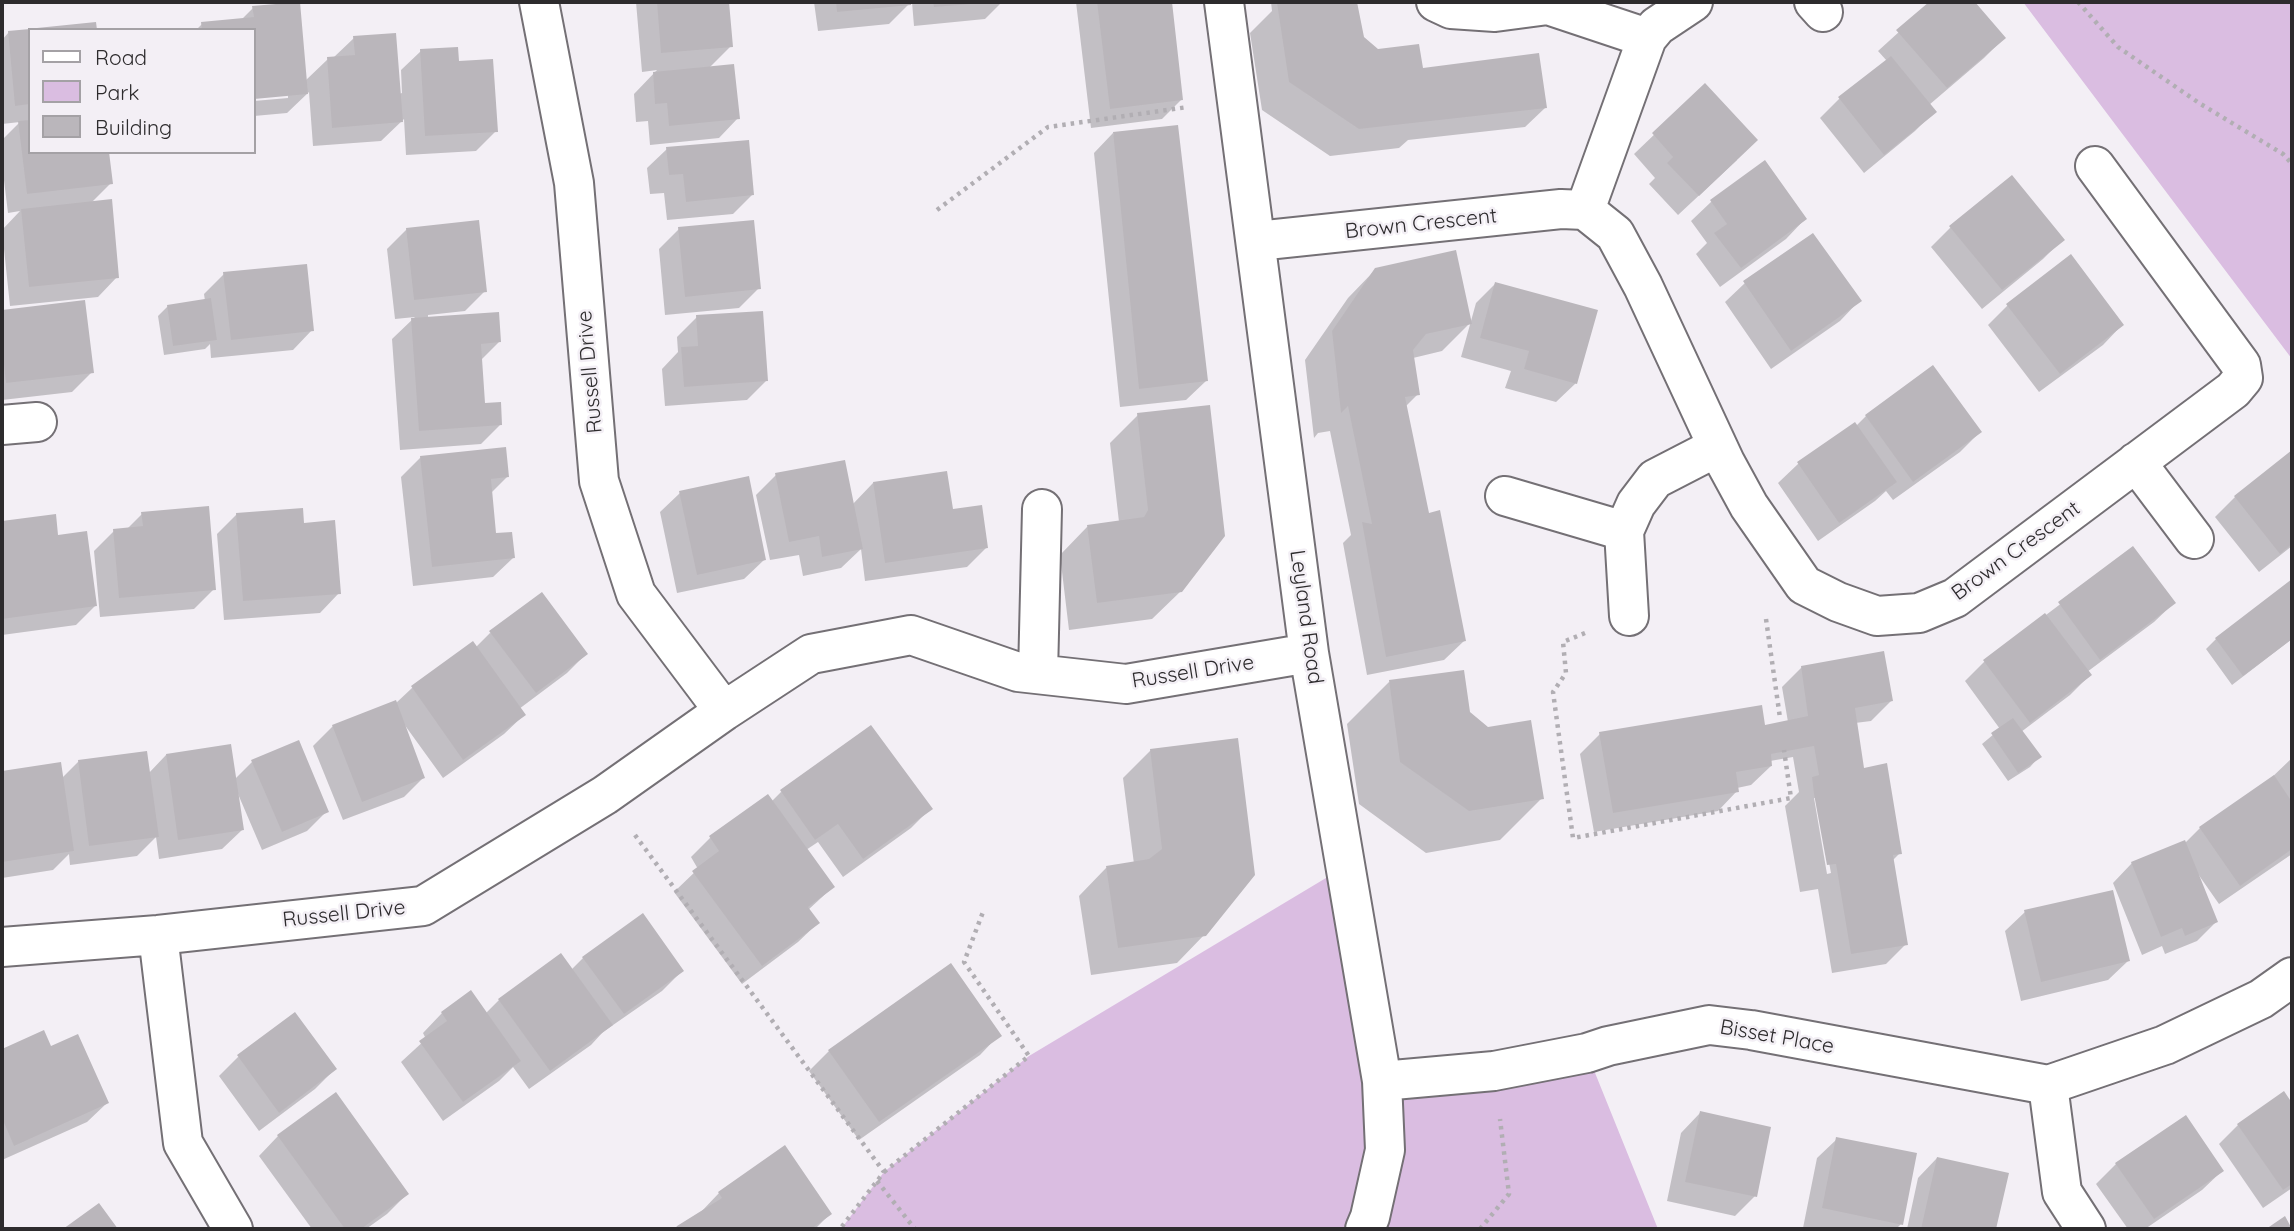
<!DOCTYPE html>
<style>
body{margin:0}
#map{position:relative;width:2294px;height:1231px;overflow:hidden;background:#f3eff5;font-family:Quicksand,sans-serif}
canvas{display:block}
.frame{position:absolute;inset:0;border:4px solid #2d2b2d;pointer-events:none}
.legend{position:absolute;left:28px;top:28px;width:228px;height:126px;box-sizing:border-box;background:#f3eff5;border:2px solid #a4a1a5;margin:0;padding:9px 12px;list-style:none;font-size:21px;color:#2d2b2d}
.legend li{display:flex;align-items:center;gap:14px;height:35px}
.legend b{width:35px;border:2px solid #a4a1a5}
</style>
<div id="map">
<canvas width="2294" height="1231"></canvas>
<div class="frame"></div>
<ul class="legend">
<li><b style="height:9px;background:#fff"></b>Road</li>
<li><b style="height:19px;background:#dabde1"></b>Park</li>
<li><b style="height:19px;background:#bab6bb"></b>Building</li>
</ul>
</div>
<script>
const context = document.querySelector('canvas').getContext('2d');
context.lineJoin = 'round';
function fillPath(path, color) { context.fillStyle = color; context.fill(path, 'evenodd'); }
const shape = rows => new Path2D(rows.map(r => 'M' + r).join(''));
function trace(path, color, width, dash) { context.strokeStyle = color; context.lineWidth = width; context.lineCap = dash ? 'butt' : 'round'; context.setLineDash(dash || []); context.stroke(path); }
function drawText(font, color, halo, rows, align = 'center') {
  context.font = font + ' Quicksand,sans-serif'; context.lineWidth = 5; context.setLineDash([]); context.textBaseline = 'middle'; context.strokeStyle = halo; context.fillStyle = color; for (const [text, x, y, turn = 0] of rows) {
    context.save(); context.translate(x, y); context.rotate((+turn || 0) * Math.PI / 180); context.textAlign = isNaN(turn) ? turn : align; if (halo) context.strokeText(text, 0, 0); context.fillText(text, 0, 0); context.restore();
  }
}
const green = shape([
 [2023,2,2292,2,2292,359],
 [1346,866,1382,1081,1587,1053,1658,1229,841,1229,884,1172,1029,1056]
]);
const shadow = shape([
 [636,2,728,2,731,46,708,69,738,118,719,138,650,145,648,121,636,122,634,94,657,70,642,72],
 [814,2,911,2,889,24,818,31],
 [912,2,1002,2,985,19,914,26],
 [1076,2,1170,2,1181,100,1162,119,1091,128],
 [1271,2,1356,2,1362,38,1377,51,1421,72,1545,108,1525,127,1408,140,1399,148,1330,156,1262,110,1250,33,1272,11],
 [1932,2,1973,2,2004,38,1984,58,1929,105,1934,112,1915,131,1864,173,1820,118,1840,98,1887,61,1878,51],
 [253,8,305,81,328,59,333,58,354,38,399,94,402,93,401,70,421,51,457,62,496,131,476,151,406,155,404,119,381,141,313,146,309,92,287,113,254,116,254,101,288,98,288,95,254,98,254,30,196,30,202,24,241,20],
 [30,30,30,152,111,183,91,203,117,277,98,297,10,306,2,230,20,211,8,213,2,164,2,140,20,122,2,124,2,40,9,32],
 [1705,86,1737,160,1678,215,1649,184,1655,178,1634,154],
 [1113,133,1206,381,1186,400,1120,407,1094,153],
 [667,149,752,195,733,214,667,220,664,193,650,194,647,168],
 [1765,163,1805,219,1786,239,1720,287,1696,254,1707,243,1691,221,1711,202],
 [1951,227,2063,239,2043,259,1982,309,1931,247],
 [407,229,485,291,465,311,428,315,428,318,499,342,481,360,484,404,501,424,481,444,400,450,392,339,415,317,395,319,387,249],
 [679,229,759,288,739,308,665,315,659,249],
 [1376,269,1470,323,1442,351,1413,358,1418,394,1405,407,1428,515,1464,641,1444,660,1367,675,1343,543,1351,535,1330,431,1318,433,1314,438,1305,360,1348,298],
 [224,274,312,330,293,350,211,358,210,344,205,349,164,355,158,316,168,306,205,301,204,294],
 [1745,283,1859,301,1840,321,1771,369,1725,302],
 [1495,284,1576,383,1556,402,1505,388,1511,371,1461,357,1476,303],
 [83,302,92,372,72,392,2,400,2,312],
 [2008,305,2122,325,2103,345,2039,392,1988,325],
 [697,317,766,381,747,400,665,406,662,369,678,352,677,337],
 [1933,368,1980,432,1960,452,1893,500,1886,491,1875,501,1818,541,1778,483,1798,464,1855,424,1856,426,1866,416],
 [1138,415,1181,591,1152,619,1069,630,1060,555,1087,527,1119,522,1110,443],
 [2292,452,2292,546,2259,572,2215,517,2235,497],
 [421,457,507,477,491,493,495,535,513,558,493,577,413,586,401,477],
 [776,475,852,505,873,483,951,511,987,547,967,567,865,581,861,549,841,568,803,576,799,555,770,560,756,495],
 [680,493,764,560,744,579,677,593,660,512],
 [142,514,214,589,194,609,100,617,94,551,114,531,126,530],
 [237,514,302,525,339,593,320,613,224,620,217,534],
 [54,516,57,537,95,606,76,625,2,635,2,523],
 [2133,549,2174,603,2154,622,2087,672,2090,675,2070,695,2021,732,2039,757,2030,767,2008,781,1982,744,2000,729,1965,681,1984,662],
 [2292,581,2292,639,2232,685,2206,649,2216,639],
 [490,633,586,654,567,673,519,709,524,715,504,734,443,778,404,724,423,778,404,797,343,820,313,746,333,726,395,704,412,688,473,644,475,648],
 [1802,667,1891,701,1871,721,1855,723,1863,769,1900,853,1892,861,1906,944,1886,964,1832,973,1818,889,1800,892,1785,806,1799,792,1793,757,1770,761,1771,766,1751,785,1737,788,1737,791,1718,811,1594,832,1580,754,1600,734,1764,729,1788,722,1782,687],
 [1814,798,1817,798,1831,873,1827,874],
 [1389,682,1468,713,1542,798,1500,840,1426,853,1359,804,1347,724],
 [1151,750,1205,934,1177,963,1091,975,1079,896,1106,868,1134,864,1123,778],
 [166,755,235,779,252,762,327,811,307,831,262,850,238,794,242,830,222,849,159,859,156,837,137,856,70,865,69,854,53,870,2,878,2,773,60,764,62,778,79,761,148,774],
 [2292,758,2292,854,2219,904,2198,874,2216,922,2197,941,2165,954,2162,946,2142,955,2113,883,2132,863,2186,842,2200,828,2268,781],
 [781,792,930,809,911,828,843,877,818,842,806,850,833,887,808,910,818,923,798,942,742,984,674,892,698,869,691,857,710,838,771,802],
 [2025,912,2128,961,2108,980,2021,1001,2005,931],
 [642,916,682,971,662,991,603,1032,591,1045,529,1089,513,1067,499,1081,443,1121,401,1062,426,1039,423,1033,442,1013,485,1014,499,1000,560,956,571,970,583,958],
 [43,1033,50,1049,107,1103,87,1122,2,1160,2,1051],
 [999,1035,980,1055,859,1140,809,1071,829,1051],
 [238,1057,335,1069,315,1089,259,1131,219,1076],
 [2292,1100,2292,1188,2263,1208,2219,1144,2238,1125],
 [1700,1113,1755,1196,1735,1216,1667,1201,1681,1133],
 [2185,1118,2222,1171,2202,1190,2145,1229,2128,1229,2096,1184,2116,1164],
 [278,1136,407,1194,387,1214,366,1229,312,1229,259,1156],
 [1837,1139,1901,1224,1896,1229,1803,1228,1817,1158],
 [1937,1158,2006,1174,1995,1229,1907,1229,1918,1178],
 [719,1193,830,1214,815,1229,676,1229,700,1213]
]);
const building = shape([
 [300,2,308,94,254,99,254,30,202,30,201,22,254,17,252,6],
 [657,2,729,2,733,47,661,53],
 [836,2,911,2,911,5,837,12],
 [933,2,971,2,971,4,934,7],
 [1097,2,1172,2,1183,100,1110,109],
 [1287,2,1357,2,1364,37,1378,49,1419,44,1423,68,1539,53,1547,108,1359,129,1289,82,1277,3],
 [1929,2,1975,2,2006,38,1947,88,1896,30],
 [96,22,97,30,37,30,37,28],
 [30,29,30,104,15,106,8,31],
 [396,33,403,122,332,128,327,57,355,55,353,36],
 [458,47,459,61,493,59,498,132,425,136,420,49],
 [1891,56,1937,112,1884,155,1838,97],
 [734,64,740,119,669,126,667,103,655,104,653,72],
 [1705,83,1758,140,1699,196,1667,163,1673,157,1652,133],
 [30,120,30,152,109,152,113,184,27,194,18,121],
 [1178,125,1208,381,1139,389,1113,132],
 [749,140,754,195,686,202,683,174,669,175,666,147],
 [1765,160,1807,219,1741,268,1714,233,1727,224,1710,200],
 [2012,175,2065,240,2002,290,1949,226],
 [112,199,119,278,29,287,21,209],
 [479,220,487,292,414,300,406,228],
 [754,220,761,289,685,297,678,227],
 [1813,233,1862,301,1791,351,1743,281],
 [1456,250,1472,324,1426,334,1413,350,1420,395,1405,397,1429,513,1440,510,1466,641,1386,657,1362,522,1372,524,1348,406,1341,413,1332,331,1375,268],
 [2071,254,2124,325,2060,374,2006,304],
 [307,264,314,331,231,340,223,272],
 [1495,282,1598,310,1577,384,1524,369,1529,351,1480,338],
 [211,298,217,340,173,346,167,305],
 [85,300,94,373,6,383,2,346,2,310],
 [763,311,768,381,684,387,681,347,698,346,696,315],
 [499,312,501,342,481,344,485,403,501,402,502,425,419,431,411,318],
 [1933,365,1982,432,1913,482,1865,415],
 [1210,405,1225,536,1182,592,1097,603,1087,525,1144,517,1148,510,1137,413],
 [1855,422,1897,482,1839,523,1797,462],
 [506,447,509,477,491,479,496,533,512,532,515,558,432,567,420,456],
 [2292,450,2292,544,2280,554,2234,496],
 [845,460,863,549,822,557,819,536,789,542,775,473],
 [947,471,953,509,982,505,988,548,885,563,873,482],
 [749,476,766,560,697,575,679,491],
 [209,506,216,590,119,598,113,529,143,526,141,512],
 [303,508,304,523,335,520,341,594,243,601,236,513],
 [56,514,58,535,87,531,97,606,2,619,2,521],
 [2133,546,2176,603,2100,660,2058,602],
 [2292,579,2292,639,2243,676,2215,638],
 [542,592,588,654,536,693,489,631],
 [2045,613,2092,675,2030,723,1983,660],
 [473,641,526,715,463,760,411,686],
 [1884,651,1893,701,1855,708,1864,768,1887,763,1902,854,1893,855,1908,945,1851,954,1836,864,1827,865,1814,794,1812,777,1819,775,1814,746,1771,754,1772,766,1736,772,1739,792,1613,813,1599,732,1762,705,1765,725,1808,716,1801,666],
 [1464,670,1470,712,1488,727,1531,720,1544,799,1469,811,1400,762,1389,680],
 [396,700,425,778,362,802,332,725],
 [2013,718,2042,757,2018,773,1991,733],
 [871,725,933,809,863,859,838,824,815,840,780,790],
 [1238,738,1255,875,1206,936,1118,948,1106,866,1149,859,1162,849,1150,749],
 [299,740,329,812,282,832,251,760],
 [231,744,244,830,178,840,166,754],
 [147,751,159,837,89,846,78,760],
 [61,762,74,851,2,862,2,771],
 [2274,775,2292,802,2292,849,2240,886,2199,827],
 [768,794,835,887,808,907,820,923,762,966,692,871,719,851,709,836],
 [2185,840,2218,922,2185,936,2182,928,2161,937,2131,862],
 [2113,890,2130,961,2041,982,2024,910],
 [643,913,684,971,624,1014,582,957],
 [561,953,613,1025,550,1071,498,999],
 [951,963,1002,1036,879,1122,828,1050],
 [471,990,521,1061,463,1102,419,1041,447,1021,441,1012],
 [295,1012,337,1069,279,1113,237,1055],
 [44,1030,51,1046,78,1034,109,1103,14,1146,2,1118,2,1049],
 [2284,1091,2292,1103,2292,1184,2283,1190,2237,1124],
 [336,1092,409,1194,361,1229,345,1229,277,1135],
 [1700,1111,1771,1127,1757,1197,1685,1182],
 [2186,1115,2224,1171,2154,1219,2115,1163],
 [1836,1137,1917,1153,1903,1225,1822,1208],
 [785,1145,832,1214,811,1229,675,1229,677,1226,722,1198,718,1192],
 [1937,1157,2009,1173,1996,1229,1921,1229],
 [99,1203,118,1229,63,1229],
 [2285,1216,2292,1229,2266,1229]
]);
const path = shape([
 [2078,2,2118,47,2199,103,2283,154,2292,164],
 [937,210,1048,127,1188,107],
 [1766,619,1780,718],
 [1585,633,1563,642,1566,673,1553,692,1573,838,1791,798,1784,750],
 [635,835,884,1172,840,1229],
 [884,1172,1029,1056,964,962,983,912],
 [877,1181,915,1229],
 [1480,1229,1509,1194,1500,1119]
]);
const minor = shape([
 [539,2,574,183,599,481,636,594,724,711],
 [1224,2,1309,653,1382,1081,1385,1150,1370,1217,1365,1229],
 [1436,2,1451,9,1495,12,1548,5,1647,38,1585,210],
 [1814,2,1823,12],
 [1647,38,1657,26,1693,2],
 [1257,241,1561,209,1585,210,1615,234,1643,286,1725,462,1749,506,1804,585,1838,602,1877,616,1919,613,1955,598,2233,390,2243,378,2241,365,2095,166],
 [2,425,37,422],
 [2136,462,2194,539],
 [1505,496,1624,531,1636,504,1655,479,1717,447],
 [1624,531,1629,616],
 [1038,674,1042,509],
 [158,935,183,1143,233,1229],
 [2,947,158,935,423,906,605,795,724,711,811,654,911,635,1018,672,1126,684,1309,653],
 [1382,1081,1494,1071,1587,1053,1608,1046,1709,1025,1751,1030,2048,1085,2165,1045,2261,999,2292,977],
 [2048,1085,2062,1192,2086,1229]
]);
const streetNames = [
 ["Brown Crescent",1421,224,-6],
 ["Russell Drive",590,372,-95],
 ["Brown Crescent",2016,551,-36],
 ["Leyland Road",1306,617,82],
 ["Russell Drive",1193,672,-9],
 ["Russell Drive",344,914,-6],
 ["Bisset Place",1777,1037,10]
];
fillPath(green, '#dabde1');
fillPath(shadow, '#0003');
fillPath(building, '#bab6bb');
trace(minor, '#747075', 42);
trace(path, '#b1aeb3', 4.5, [3.5, 5]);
trace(minor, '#fff', 38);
drawText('21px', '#2d2b2d', '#f3eff5', streetNames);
</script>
